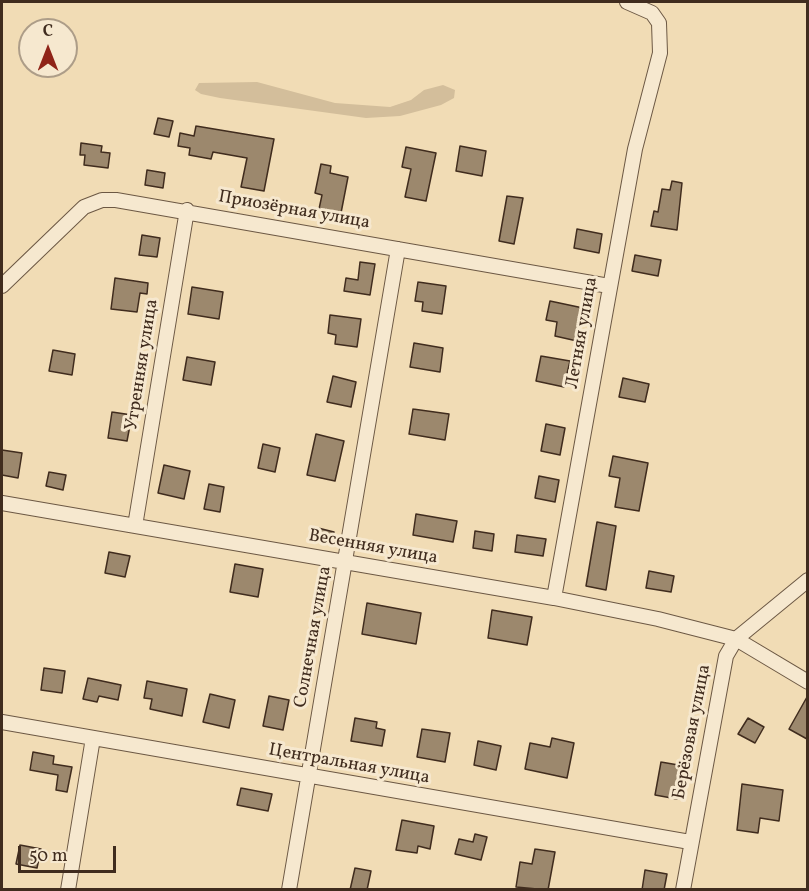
<!DOCTYPE html>
<meta charset="utf-8">
<style>
body{margin:0}
#map{position:relative;width:809px;height:891px;overflow:hidden;background:#f1dcb5;font-family:Vollkorn,serif}
canvas{display:block}
.frame{position:absolute;inset:0;border:3px solid #402c1e;pointer-events:none}
.north{position:absolute;left:18px;top:18px;width:60px;height:60px;box-sizing:border-box;background:#f6e8cf;border:2px solid #ad9d88;border-radius:50%;rotate:0deg;font-size:16px;font-weight:700;line-height:24px;text-align:center;color:#402c1e}
.north::after{content:'';display:block;margin:auto;width:21px;height:27px;background:#8f2418;clip-path:polygon(50% 0,100% 100%,50% 72%,0 100%)}
.scale{position:absolute;left:18px;top:846px;width:98px;height:27px;box-sizing:border-box;border:3px solid #402c1e;border-top:0;padding-left:8px;font-size:18px;line-height:21px;white-space:nowrap;color:#402c1e;-webkit-text-stroke:4px #f6e8cf;paint-order:stroke}
</style>
<div id="map">
<canvas width="809" height="891"></canvas>
<div class="frame"></div>
<div class="north">С</div>
<div class="scale">50 m</div>
</div>
<script>
const context = document.querySelector('canvas').getContext('2d');
context.lineJoin = 'round';
function fillPath(path, color) { context.fillStyle = color; context.fill(path, 'evenodd'); }
const shape = rows => new Path2D(rows.map(r => 'M' + r).join(''));
function trace(path, color, width, dash) { context.strokeStyle = color; context.lineWidth = width; context.lineCap = dash ? 'butt' : 'round'; context.setLineDash(dash || []); context.stroke(path); }
function drawText(font, color, halo, rows, align = 'center') {
  context.font = font + ' Vollkorn,serif'; context.lineWidth = 6; context.setLineDash([]); context.textBaseline = 'middle'; context.strokeStyle = halo; context.fillStyle = color; for (const [text, x, y, turn = 0] of rows) {
    context.save(); context.translate(x, y); context.rotate((+turn || 0) * Math.PI / 180); context.textAlign = isNaN(turn) ? turn : align; if (halo) context.strokeText(text, 0, 0); context.fillText(text, 0, 0); context.restore();
  }
}
const green = shape([
 [257,82,335,103,390,107,411,100,424,90,443,85,455,90,454,98,441,105,400,116,366,118,220,98,201,94,195,90,199,83]
]);
const building = shape([
 [158,118,173,121,169,137,154,134,158,118],
 [196,126,274,139,264,191,241,187,247,158,213,152,211,159,189,155,190,148,178,146,180,133,194,136,196,126],
 [81,143,102,146,101,152,110,153,108,168,84,165,85,155,80,155,81,143],
 [460,146,486,151,482,176,456,171,460,146],
 [406,147,436,153,426,201,405,197,411,169,402,167,406,147],
 [321,164,331,166,330,173,348,177,341,213,319,209,322,195,315,193,321,164],
 [147,170,165,173,163,188,145,185,147,170],
 [672,181,682,183,677,230,651,226,654,211,658,212,662,189,670,190,672,181],
 [507,196,523,198,514,244,499,241,507,196],
 [577,229,602,234,599,253,574,248,577,229],
 [142,235,160,238,157,257,139,255,142,235],
 [635,255,661,260,658,276,632,271,635,255],
 [360,262,375,264,370,295,344,291,346,278,358,280,360,262],
 [115,278,148,283,147,294,140,293,137,312,111,309,115,278],
 [418,282,446,286,442,314,422,311,423,302,415,301,418,282],
 [192,287,223,292,219,319,188,314,192,287],
 [550,301,583,308,577,341,555,336,557,322,546,320,550,301],
 [330,315,361,319,357,347,335,344,336,335,328,333,330,315],
 [414,343,443,348,440,372,410,367,414,343],
 [53,350,75,354,72,375,49,371,53,350],
 [541,356,570,361,564,387,536,381,541,356],
 [187,357,215,362,211,385,183,380,187,357],
 [333,376,356,382,351,407,327,402,333,376],
 [623,378,649,384,645,402,619,397,623,378],
 [413,409,449,414,445,440,409,434,413,409],
 [112,412,132,415,127,441,108,438,112,412],
 [546,424,565,428,560,455,541,451,546,424],
 [316,434,344,441,335,481,307,475,316,434],
 [263,444,280,448,275,472,258,468,263,444],
 [2,450,22,453,18,478,2,475,2,450],
 [613,456,648,463,639,511,615,507,620,478,609,476,613,456],
 [164,465,190,471,184,499,158,493,164,465],
 [49,472,66,475,63,490,46,486,49,472],
 [539,476,559,480,555,502,535,498,539,476],
 [209,484,224,487,220,512,204,509,209,484],
 [416,514,457,521,453,542,413,535,416,514],
 [597,522,616,526,606,590,586,586,597,522],
 [318,528,334,532,331,543,316,540,318,528],
 [475,531,494,534,492,551,473,548,475,531],
 [517,535,546,539,543,556,515,552,517,535],
 [109,552,130,556,125,577,105,573,109,552],
 [235,564,263,569,258,597,230,592,235,564],
 [649,571,674,576,671,592,646,588,649,571],
 [367,603,421,613,416,644,362,634,367,603],
 [492,610,532,617,527,645,488,638,492,610],
 [44,668,65,671,62,693,41,690,44,668],
 [88,678,121,685,118,700,99,696,97,702,83,699,88,678],
 [147,681,187,689,182,716,150,709,152,699,144,698,147,681],
 [210,694,235,700,229,728,203,722,210,694],
 [269,696,289,700,283,730,263,726,269,696],
 [807,697,807,739,789,729,807,697],
 [355,718,377,722,376,728,385,730,382,746,351,741,355,718],
 [748,718,764,727,755,743,738,734,748,718],
 [422,729,450,733,445,762,417,757,422,729],
 [552,738,574,743,567,778,525,769,530,743,550,747,552,738],
 [478,741,501,746,496,770,474,765,478,741],
 [33,752,54,756,53,764,72,767,67,792,56,790,58,775,30,770,33,752],
 [661,762,684,766,677,799,655,795,661,762],
 [742,784,783,790,779,821,760,818,758,833,737,830,742,784],
 [241,788,272,794,268,811,237,805,241,788],
 [402,820,434,826,430,849,418,846,417,853,396,850,402,820],
 [475,834,487,837,481,860,455,854,459,839,473,842,475,834],
 [20,845,41,849,37,868,16,864,20,845],
 [535,849,555,852,548,890,516,887,520,862,532,864,535,849],
 [355,868,371,871,367,890,350,890,355,868],
 [645,870,667,874,664,890,642,890,645,870]
]);
const minor = shape([
 [2,286,84,207,102,200,116,200,609,286],
 [2,503,554,598,658,619,736,639,808,682],
 [135,526,187,210],
 [554,598,635,149,660,53,659,23,652,13,627,2],
 [2,722,690,842],
 [68,890,93,738],
 [289,890,398,249],
 [683,890,726,656,736,639,808,580]
]);
const streetNames = [
 ["Приозёрная улица",294,211,10],
 ["Летняя улица",583,333,-80],
 ["Утренняя улица",143,365,-81],
 ["Весенняя улица",373,548,10],
 ["Солнечная улица",314,637,-80],
 ["Берёзовая улица",693,732,-79],
 ["Центральная улица",349,765,10]
];
fillPath(green, '#d3be9b');
fillPath(building, '#9c886d');
trace(building, '#402c1e', 1.5);
trace(minor, '#6c5844', 16);
trace(minor, '#f6e8cf', 14);
drawText('18px', '#402c1e', '#f6e8cf', streetNames);
</script>
